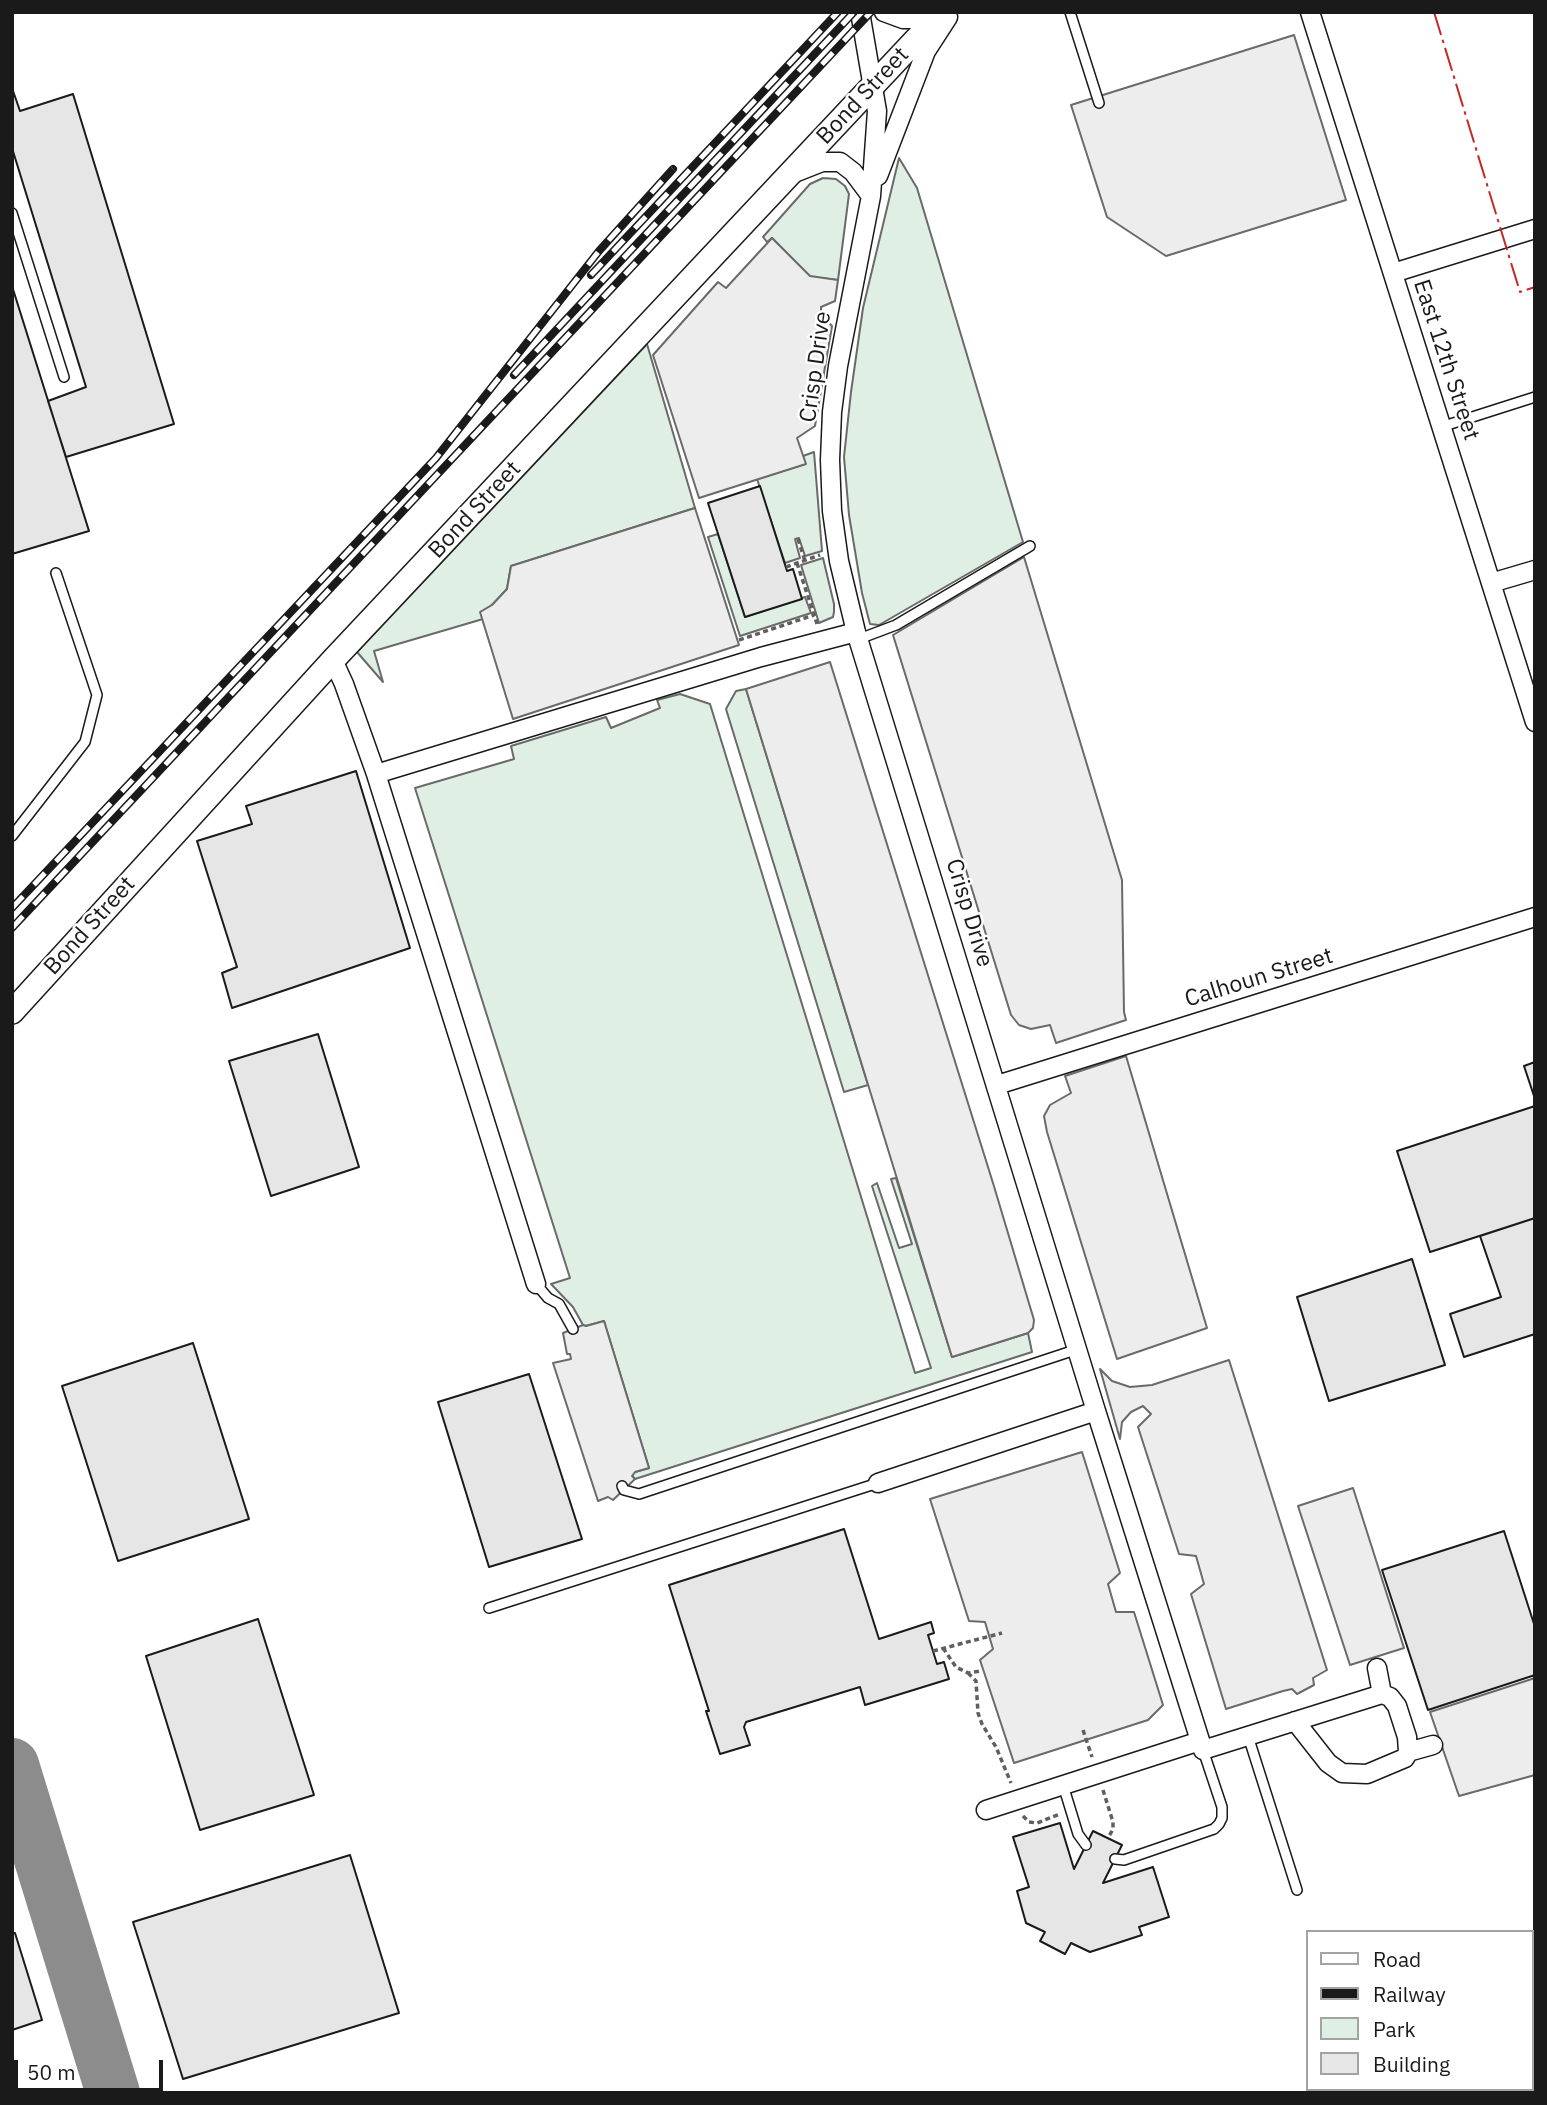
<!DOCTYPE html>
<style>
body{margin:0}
#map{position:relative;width:1547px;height:2105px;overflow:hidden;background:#fff;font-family:"IBM Plex Sans",sans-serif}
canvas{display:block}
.frame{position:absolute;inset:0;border:14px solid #1a1a1a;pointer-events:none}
.legend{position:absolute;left:1306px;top:1930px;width:228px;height:161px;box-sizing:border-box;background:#fff;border:2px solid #a3a3a3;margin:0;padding:9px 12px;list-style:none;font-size:21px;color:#1a1a1a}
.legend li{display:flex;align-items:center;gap:14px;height:35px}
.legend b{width:35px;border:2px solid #a3a3a3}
.scale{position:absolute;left:14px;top:2060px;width:149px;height:32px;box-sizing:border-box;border:4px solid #1a1a1a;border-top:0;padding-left:9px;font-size:21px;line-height:24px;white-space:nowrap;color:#1a1a1a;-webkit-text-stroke:5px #fff;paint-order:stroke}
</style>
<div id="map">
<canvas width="1547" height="2105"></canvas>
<div class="frame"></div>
<ul class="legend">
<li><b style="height:9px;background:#fff"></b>Road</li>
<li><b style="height:9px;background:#1a1a1a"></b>Railway</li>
<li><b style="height:19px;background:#e0efe3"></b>Park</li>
<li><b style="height:19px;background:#e6e6e6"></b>Building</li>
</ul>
<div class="scale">50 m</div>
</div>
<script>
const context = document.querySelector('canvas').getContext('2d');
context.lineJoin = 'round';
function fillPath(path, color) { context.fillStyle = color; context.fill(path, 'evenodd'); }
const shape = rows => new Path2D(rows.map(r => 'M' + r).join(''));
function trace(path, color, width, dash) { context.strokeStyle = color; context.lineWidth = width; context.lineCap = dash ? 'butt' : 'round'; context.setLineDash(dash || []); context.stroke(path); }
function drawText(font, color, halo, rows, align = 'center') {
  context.font = font + ' "IBM Plex Sans",sans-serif'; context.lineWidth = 5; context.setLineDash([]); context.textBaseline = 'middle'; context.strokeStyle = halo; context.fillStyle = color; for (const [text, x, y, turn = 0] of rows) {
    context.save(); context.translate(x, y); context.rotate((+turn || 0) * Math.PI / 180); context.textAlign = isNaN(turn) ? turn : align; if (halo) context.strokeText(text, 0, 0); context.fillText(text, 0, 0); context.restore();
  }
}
const green = shape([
 [899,158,917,188,1023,542,879,625,870,624,862,593,849,515,844,457,851,392,863,308,899,158],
 [823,178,836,179,845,186,849,194,838,280,810,277,772,238,767,242,763,237,810,184,823,178],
 [647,344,695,508,511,566,507,589,492,605,481,612,483,619,374,651,383,682,357,652,647,344],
 [814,452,822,551,805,556,799,538,795,539,800,558,785,563,757,479,805,464,803,456,814,452],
 [718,534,745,617,805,597,811,613,740,636,708,537,718,534],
 [823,558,834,604,834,612,833,617,819,623,801,565,823,558],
 [746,689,868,1085,844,1092,726,709,736,691,746,689],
 [680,694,710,704,915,1373,931,1368,872,1186,877,1183,899,1248,912,1244,891,1179,896,1178,952,1357,1028,1333,1032,1352,635,1479,632,1476,635,1472,649,1468,604,1321,586,1326,583,1325,573,1307,551,1284,570,1278,415,788,514,759,511,746,606,717,611,728,660,708,657,700,680,694]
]);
const parking = shape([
 [1294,35,1346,200,1166,256,1107,217,1071,105,1294,35],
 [772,238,810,276,838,280,835,301,821,307,821,314,832,326,815,426,797,438,806,464,699,498,653,355,718,282,726,288,772,238],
 [695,508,739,645,513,719,480,612,492,605,507,589,511,566,695,508],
 [1024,557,1122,880,1124,1012,1126,1020,1056,1043,1050,1025,1031,1029,1019,1025,1011,1015,893,635,1024,557],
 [830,662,993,1183,1034,1320,1033,1328,1028,1333,952,1357,746,689,830,662],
 [1126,1056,1207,1328,1117,1359,1047,1132,1044,1116,1050,1105,1071,1093,1065,1076,1126,1056],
 [604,1321,649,1468,635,1472,632,1476,635,1479,613,1500,608,1497,598,1501,553,1363,571,1359,570,1354,567,1354,563,1333,583,1325,586,1326,604,1321],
 [1229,1360,1327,1670,1313,1678,1314,1685,1297,1694,1292,1689,1283,1691,1226,1709,1191,1594,1204,1584,1196,1556,1179,1554,1138,1427,1151,1414,1143,1406,1131,1412,1122,1422,1120,1439,1100,1369,1112,1381,1130,1387,1152,1385,1229,1360],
 [1082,1452,1120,1573,1108,1584,1116,1612,1134,1612,1163,1705,1148,1720,1014,1763,980,1660,993,1649,985,1622,969,1621,930,1499,1082,1452],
 [1353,1488,1404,1648,1350,1665,1298,1506,1353,1488],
 [1535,1678,1535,1775,1459,1796,1430,1712,1535,1678]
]);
const taxiway = shape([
 [12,1765,113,2093]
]);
const building = shape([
 [12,88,20,111,73,94,174,424,66,457,48,401,86,387,12,148,12,88],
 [12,286,89,531,12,554,12,286],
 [760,486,787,571,793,569,802,599,745,617,708,503,760,486],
 [356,771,410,948,232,1008,222,973,237,967,197,841,252,824,246,806,356,771],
 [318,1034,359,1167,271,1196,229,1061,318,1034],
 [1535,1062,1535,1099,1524,1066,1535,1062],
 [1535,1106,1535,1218,1430,1252,1397,1151,1535,1106],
 [1535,1218,1535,1334,1464,1357,1450,1314,1501,1297,1480,1236,1535,1218],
 [1412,1259,1445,1365,1329,1401,1297,1297,1412,1259],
 [193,1343,249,1519,118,1561,62,1386,193,1343],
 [529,1374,582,1539,489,1567,438,1402,529,1374],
 [844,1529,879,1639,931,1622,934,1633,928,1635,937,1664,944,1662,949,1679,865,1705,860,1687,746,1722,744,1727,750,1745,720,1754,706,1711,709,1711,669,1585,844,1529],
 [1504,1531,1535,1627,1535,1675,1428,1710,1382,1570,1504,1531],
 [258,1619,314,1795,200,1830,146,1656,258,1619],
 [1060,1823,1074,1869,1093,1831,1122,1845,1103,1883,1153,1867,1169,1917,1139,1927,1142,1935,1090,1952,1071,1943,1065,1954,1040,1941,1045,1932,1026,1923,1017,1891,1029,1887,1013,1837,1060,1823],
 [350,1855,399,2013,183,2079,133,1922,350,1855],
 [12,1933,15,1933,42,2020,12,2030,12,1933]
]);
const path = shape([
 [798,539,805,561],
 [797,563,817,624],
 [786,567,820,555],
 [739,640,814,615],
 [943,1648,956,1667,968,1673,981,1671],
 [933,1651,1002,1633],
 [968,1673,976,1681,978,1713,982,1724,996,1747,1011,1783],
 [1083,1730,1092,1757],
 [1103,1790,1113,1822,1113,1829,1108,1838],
 [1023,1816,1029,1822,1037,1823,1060,1814]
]);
const service = shape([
 [1070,12,1099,103],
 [12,213,64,377],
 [1441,427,1535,397],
 [859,639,896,625,1030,546],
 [12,836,85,742,97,695,56,573],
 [536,1284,548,1298,559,1304,573,1329],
 [622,1486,624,1490,639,1494,1078,1349],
 [489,1608,878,1483],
 [1248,1736,1297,1890],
 [1063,1785,1078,1834,1086,1845],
 [1115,1859,1124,1860,1214,1829,1219,1824,1222,1818,1222,1807,1203,1750]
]);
const minor = shape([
 [860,12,877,111,871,196,838,366,832,412,830,460,832,511,839,561,856,632,1096,1411,878,1483],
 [884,12,903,19,918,19,932,12],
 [1310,12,1535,722],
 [794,173,822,162,840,162,853,172,871,196],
 [878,176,926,51,948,17],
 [1393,273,1535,229],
 [1491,583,1535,570],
 [333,660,344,684,376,774],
 [997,1085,1535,917],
 [536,1284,376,774,761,657,856,632],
 [1096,1411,1203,1750,1382,1694],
 [1377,1668,1382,1694,1390,1697,1397,1706,1407,1737,1408,1752],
 [1295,1721,1328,1763,1342,1773,1367,1774,1405,1758,1408,1752,1433,1745],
 [986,1810,1200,1741]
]);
const tertiary = shape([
 [12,1012,333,660,942,12]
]);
const rail = shape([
 [591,275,838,12],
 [514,375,854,12],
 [12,908,436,458,599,251,673,169],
 [12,928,871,12]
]);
const power = shape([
 [1434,12,1520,292,1535,287]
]);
const streetNames = [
 ["Bond Street",863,96,-47],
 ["East 12th Street",1446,360,72],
 ["Crisp Drive",816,367,-82],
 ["Bond Street",475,510,-47],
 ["Crisp Drive",969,913,73],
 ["Bond Street",90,926,-48],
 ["Calhoun Street",1259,978,-17]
];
fillPath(green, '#e0efe3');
trace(green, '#6a6a6a', 2);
fillPath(parking, '#ededed');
trace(parking, '#6a6a6a', 2);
trace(taxiway, '#8c8c8c', 54);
fillPath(building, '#e6e6e6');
trace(building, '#1a1a1a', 2);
trace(service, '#1a1a1a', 12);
trace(minor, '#1a1a1a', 21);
trace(tertiary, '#1a1a1a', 26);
trace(path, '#5f5f5f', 3.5, [5, 3.5]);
trace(service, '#fff', 9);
trace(minor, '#fff', 18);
trace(tertiary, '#fff', 23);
trace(rail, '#1a1a1a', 8);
trace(rail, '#fff', 5, [16]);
trace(power, '#c62828', 2, [24, 5, 3.5, 5]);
drawText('23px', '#1a1a1a', '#fff', streetNames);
</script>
